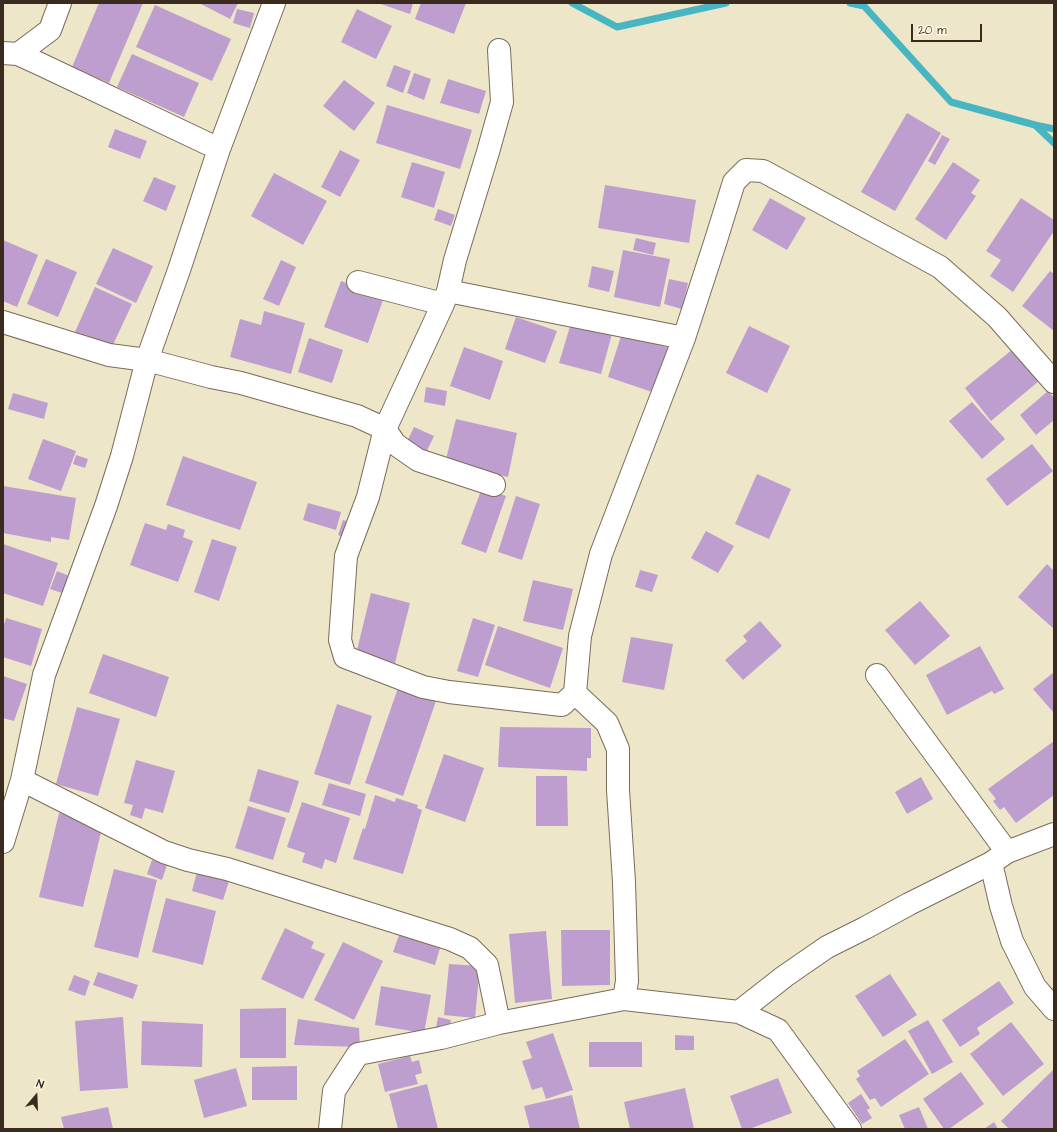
<!DOCTYPE html>
<style>
body{margin:0}
#map{position:relative;width:1057px;height:1132px;overflow:hidden;background:#ede6c8;font-family:"Architects Daughter",sans-serif}
canvas{display:block}
.frame{position:absolute;inset:0;border:4px solid #3b2a1e;pointer-events:none}
.north{position:absolute;left:16px;top:1076px;width:40px;height:40px;-webkit-text-stroke:3px #fcf5e5;paint-order:stroke;rotate:19deg;font-size:11px;font-weight:700;line-height:16px;text-align:center;color:#3b2a1e}
.north::after{content:'';display:block;margin:auto;width:14px;height:18px;background:#3b2a1e;clip-path:polygon(50% 0,100% 100%,50% 72%,0 100%)}
.scale{position:absolute;left:911px;top:24px;width:71px;height:18px;box-sizing:border-box;border:2px solid #3b2a1e;border-top:0;padding-left:5px;font-size:12px;line-height:14px;white-space:nowrap;color:#3b2a1e;-webkit-text-stroke:3px #fcf5e5;paint-order:stroke}
</style>
<div id="map">
<canvas width="1057" height="1132"></canvas>
<div class="frame"></div>
<div class="north">N</div>
<div class="scale">20 m</div>
</div>
<script>
const context = document.querySelector('canvas').getContext('2d');
context.lineJoin = 'round';
const shape = rows => new Path2D(rows.map(r => 'M' + r).join(''));
function trace(path, color, width, dash) { context.strokeStyle = color; context.lineWidth = width; context.lineCap = dash ? 'butt' : 'round'; context.setLineDash(dash || []); context.stroke(path); }
function fillPath(path, color) { context.fillStyle = color; context.fill(path, 'evenodd'); }
const stream = shape([
 [572,3,617,27,726,3],
 [850,3,864,6,951,102,1035,125,1054,129],
 [1035,125,1054,143]
]);
const building = shape([
 [99,3,143,3,109,83,72,67],
 [199,3,238,3,230,19],
 [378,3,413,3,410,14],
 [421,3,466,3,454,34,415,19],
 [155,5,231,39,212,81,136,47],
 [237,9,254,13,250,28,233,23],
 [357,9,392,26,376,59,341,42],
 [132,54,199,83,184,117,117,87],
 [394,65,411,71,403,93,386,86],
 [414,73,431,79,424,100,407,93],
 [448,79,486,91,479,114,440,103],
 [344,80,375,103,354,131,323,106],
 [387,105,472,130,460,169,376,143],
 [907,113,941,133,895,211,861,192],
 [115,129,147,141,140,159,108,147],
 [942,135,950,139,935,165,928,161],
 [340,150,360,160,340,197,321,187],
 [412,162,445,172,434,208,401,197],
 [953,162,980,180,971,193,976,196,946,240,915,219],
 [274,173,327,201,303,245,251,216],
 [154,177,176,186,166,211,143,201],
 [605,185,696,200,689,243,598,228],
 [770,198,806,218,787,250,752,230],
 [1021,198,1054,220,1054,231,1013,292,990,276,1001,260,986,251],
 [438,209,455,215,451,226,434,220],
 [636,238,656,243,653,255,633,250],
 [3,240,38,255,17,307,3,301],
 [113,248,153,266,136,303,96,284],
 [623,250,670,259,660,307,614,297],
 [46,259,77,272,58,317,27,304],
 [281,260,296,267,279,306,263,299],
 [592,266,614,271,609,292,588,287],
 [1050,271,1054,274,1054,331,1022,306],
 [669,279,688,283,682,309,664,304],
 [341,281,384,297,368,343,324,327],
 [95,287,132,304,111,349,75,332],
 [264,311,305,323,291,374,230,357,240,319,261,325],
 [516,317,557,331,545,363,505,349],
 [571,323,612,334,601,374,559,363],
 [749,326,790,346,767,393,726,373],
 [622,333,669,348,655,393,608,377],
 [309,338,343,350,332,383,298,372],
 [464,347,503,361,490,400,450,386],
 [1013,349,1039,381,991,421,965,388],
 [426,387,447,391,445,406,424,402],
 [1048,391,1054,398,1054,420,1036,435,1020,415],
 [13,393,48,403,44,419,8,409],
 [972,402,1005,439,982,459,949,421],
 [456,419,517,433,508,477,445,463],
 [414,427,434,436,425,455,405,446],
 [43,439,76,451,61,491,28,479],
 [1032,444,1053,471,1007,506,986,479],
 [76,455,88,459,85,468,73,464],
 [183,456,257,482,240,530,166,505],
 [757,474,791,489,769,539,735,524],
 [3,486,76,498,69,540,51,537,51,542,3,533],
 [482,488,506,496,486,553,461,544],
 [516,496,540,504,522,560,498,552],
 [308,503,341,512,336,530,303,520],
 [343,520,357,524,351,540,338,535],
 [145,523,166,530,168,524,185,530,183,537,193,541,178,582,130,565],
 [706,531,734,546,718,573,691,558],
 [212,539,237,547,219,601,194,592],
 [3,544,58,563,43,606,3,593],
 [1047,564,1054,571,1054,629,1018,597],
 [640,570,658,575,652,592,635,587],
 [57,571,77,579,71,596,50,589],
 [533,580,573,589,563,630,523,621],
 [371,593,410,603,395,663,356,654],
 [920,601,950,636,915,665,885,630],
 [6,618,42,629,31,666,3,657,3,628],
 [473,618,495,625,478,677,457,671],
 [760,621,782,646,743,680,725,660,747,641,743,636],
 [498,626,563,648,550,688,485,665],
 [631,637,673,644,664,690,622,682],
 [980,646,1004,689,994,694,992,691,947,715,926,675],
 [103,654,169,677,156,717,89,693],
 [1054,672,1054,713,1033,689],
 [3,676,27,684,14,721,3,718],
 [398,688,436,701,403,796,365,783],
 [337,704,372,716,350,785,314,774],
 [77,707,120,719,98,796,56,784],
 [500,727,591,728,591,758,587,758,587,771,498,767],
 [1054,741,1054,795,1016,823,1004,807,1000,810,993,801,996,799,988,789],
 [444,754,484,768,465,822,425,808],
 [136,760,175,771,163,813,145,808,142,819,130,815,133,805,124,803],
 [258,769,299,781,289,813,249,801],
 [536,776,567,776,568,826,536,826],
 [921,777,933,799,907,814,895,792],
 [329,783,366,794,360,816,322,805],
 [375,795,395,802,396,798,418,805,417,808,422,810,403,874,353,859,363,828,365,829],
 [302,802,350,818,336,863,325,859,322,869,302,862,305,853,287,847],
 [248,806,286,818,273,860,235,848],
 [59,813,103,824,83,907,39,897],
 [152,860,167,865,162,880,147,874],
 [114,869,157,880,138,958,94,947],
 [197,872,229,881,223,900,192,891],
 [166,898,216,911,203,965,152,952],
 [285,928,314,942,311,948,325,954,303,999,261,979],
 [561,930,610,930,610,985,562,986],
 [546,931,552,999,515,1003,509,934],
 [399,935,440,948,435,965,393,952],
 [343,942,383,961,354,1020,314,1000],
 [449,964,480,966,475,1018,444,1015],
 [98,972,138,985,133,999,93,985],
 [890,974,917,1015,883,1037,855,996],
 [74,975,90,981,85,996,68,990],
 [999,981,1014,1003,977,1028,980,1034,960,1047,942,1020],
 [381,986,431,995,424,1033,375,1025],
 [286,1008,286,1058,240,1058,240,1009],
 [123,1017,128,1088,80,1091,75,1021],
 [438,1017,451,1020,447,1037,435,1034],
 [298,1019,359,1028,360,1047,294,1045],
 [928,1020,953,1062,932,1074,908,1031],
 [142,1021,203,1024,202,1067,141,1065],
 [1011,1022,1044,1064,1003,1096,970,1054],
 [553,1033,573,1090,546,1099,542,1087,532,1090,522,1061,532,1058,526,1042],
 [675,1035,694,1036,694,1050,675,1050],
 [905,1039,929,1074,881,1107,875,1098,870,1100,856,1079,860,1076,857,1071],
 [589,1042,642,1042,642,1067,589,1067],
 [410,1056,412,1062,419,1060,422,1073,415,1075,418,1084,385,1092,378,1064],
 [297,1066,297,1100,252,1100,252,1067],
 [236,1068,247,1106,204,1118,194,1080],
 [1053,1070,1054,1072,1054,1129,1009,1129,1001,1121],
 [961,1072,984,1104,949,1129,944,1129,923,1099],
 [778,1078,792,1113,749,1129,742,1129,730,1096],
 [427,1084,438,1129,398,1129,389,1094],
 [685,1088,694,1129,630,1129,624,1102],
 [861,1094,870,1108,867,1110,872,1118,862,1124,848,1103],
 [572,1095,580,1129,530,1129,524,1106],
 [108,1107,113,1129,64,1129,61,1117],
 [919,1107,928,1129,905,1129,899,1115],
 [994,1122,998,1129,984,1129]
]);
const street = shape([
 [499,50,502,102,488,152,455,260,448,291,443,304,385,429,368,497,346,556,340,640,345,657,423,687,449,692,562,705,575,693,580,636,601,554,684,338,716,240,734,182,746,170,763,171,940,267,997,317,1054,382],
 [3,53,18,54,42,65,219,149],
 [18,54,50,30,60,3],
 [358,282,443,304],
 [448,291,684,338],
 [3,322,109,355,147,360,211,377,241,383,357,416,385,429,395,444,418,460,494,485],
 [877,675,1007,852],
 [575,693,607,723,618,749,618,790,624,882,627,981,624,999],
 [22,780,164,852,188,860,227,869,450,939,470,948,487,965,499,1023],
 [3,842,22,780,44,675,106,506,122,456,147,360,179,270,219,149,274,3],
 [991,863,1001,906,1012,941,1035,987,1054,1009],
 [739,1012,785,976,827,947,865,928,909,904,991,863,1007,852,1054,834],
 [330,1129,334,1091,358,1054,441,1038,499,1023,624,999,739,1012,778,1030,850,1129]
]);
trace(stream, '#48b6c2', 7);
fillPath(building, '#be9ece');
trace(street, '#796c5a', 24);
trace(street, '#fff', 22);
</script>
